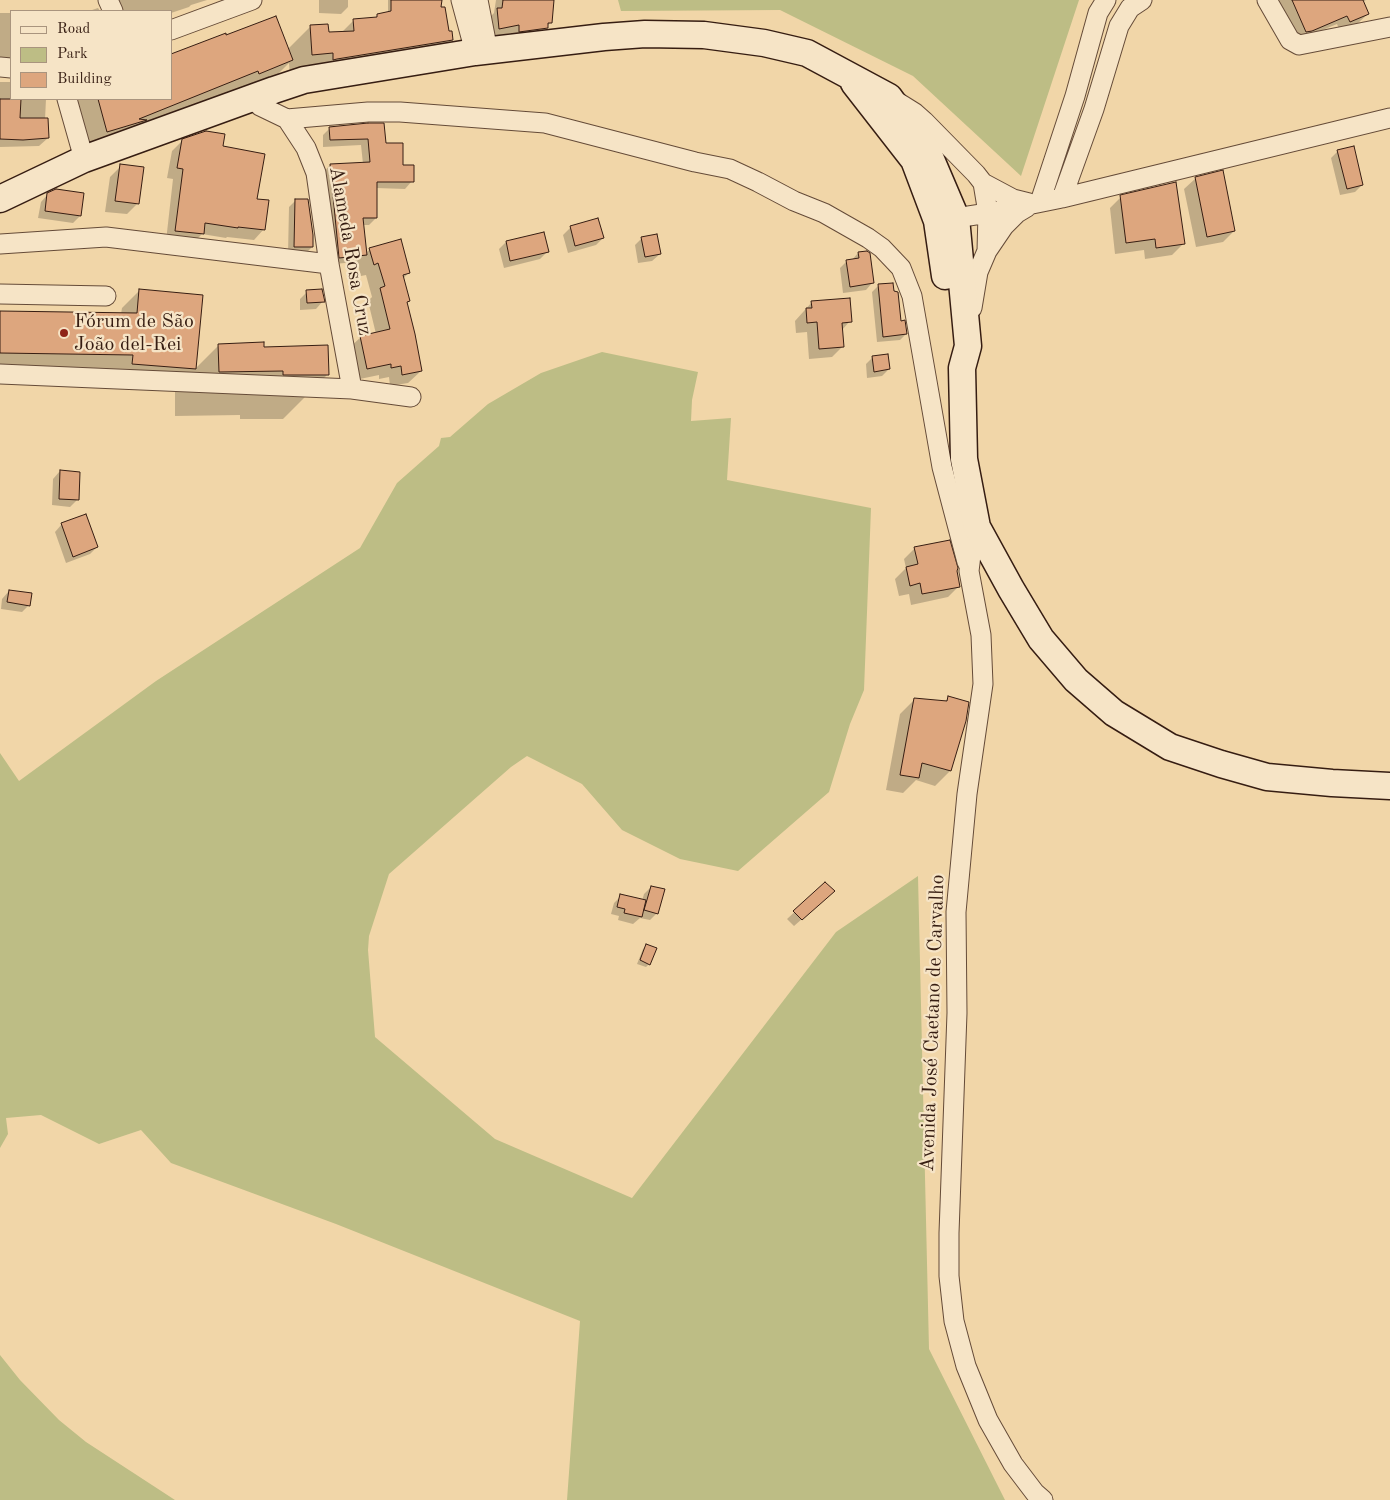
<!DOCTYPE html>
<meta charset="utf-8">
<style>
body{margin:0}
#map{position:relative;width:1390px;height:1500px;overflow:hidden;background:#f1d6a8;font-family:"Old Standard TT",serif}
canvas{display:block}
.legend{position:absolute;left:10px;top:10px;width:162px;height:90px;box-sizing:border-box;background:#f6e4c6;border:1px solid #a9947e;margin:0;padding:6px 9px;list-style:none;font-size:15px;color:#361d12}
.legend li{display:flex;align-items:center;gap:10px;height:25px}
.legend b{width:25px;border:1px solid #a9947e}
</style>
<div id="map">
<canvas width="1390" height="1500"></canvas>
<ul class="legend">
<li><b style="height:6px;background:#f6e4c6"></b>Road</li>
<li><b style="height:14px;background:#bdbd85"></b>Park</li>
<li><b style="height:14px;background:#dda67e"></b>Building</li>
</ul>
</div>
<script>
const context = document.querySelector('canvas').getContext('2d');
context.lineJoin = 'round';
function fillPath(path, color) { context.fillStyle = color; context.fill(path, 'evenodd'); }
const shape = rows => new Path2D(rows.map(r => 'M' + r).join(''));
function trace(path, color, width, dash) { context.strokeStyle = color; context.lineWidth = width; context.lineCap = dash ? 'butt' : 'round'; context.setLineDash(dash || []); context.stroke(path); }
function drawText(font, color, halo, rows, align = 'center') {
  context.font = font + ' "Old Standard TT",serif'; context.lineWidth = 4.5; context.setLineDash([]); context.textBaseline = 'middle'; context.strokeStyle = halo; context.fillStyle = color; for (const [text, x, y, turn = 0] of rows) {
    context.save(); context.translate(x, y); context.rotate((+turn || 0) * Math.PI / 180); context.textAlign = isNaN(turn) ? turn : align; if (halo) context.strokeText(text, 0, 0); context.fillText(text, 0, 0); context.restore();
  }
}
const green = shape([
 [618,0,1079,0,1021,176,913,76,780,10,621,11],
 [602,352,698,372,692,400,691,421,731,418,727,480,871,508,864,690,850,724,829,792,738,871,680,859,622,830,582,784,527,756,511,767,389,874,369,936,368,950,375,1037,495,1139,632,1198,836,932,918,876,929,1349,1005,1500,567,1500,580,1321,336,1224,171,1163,141,1130,99,1144,41,1115,6,1118,8,1134,0,1148,0,753,19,781,156,681,360,548,397,483,439,446,441,438,450,437,488,404,541,373],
 [0,1355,20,1380,59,1420,86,1442,175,1500,0,1500]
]);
const shadow = shape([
 [111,0,207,0,191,5,189,7,171,13,171,11,114,11],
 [319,0,348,0,348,7,341,14,319,13],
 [388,0,440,0,440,9,448,32,452,40,429,62,290,76,289,63,266,86,81,158,67,99,171,99,226,37,288,49,310,27,327,34,341,33,354,20,374,19,377,16,388,13],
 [496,0,552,0,550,23,538,37,511,40,511,33,491,37,489,18,494,13],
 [1279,0,1366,0,1363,2,1368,14,1358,23,1340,31,1337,24,1296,41],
 [98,8,100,11,89,11],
 [0,13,11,13,11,59,0,58],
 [0,82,11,82,11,99,46,99,45,120,48,138,39,146,0,147],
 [383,125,385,145,412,181,405,189,376,188,376,218,369,225,362,225,365,254,370,249,409,272,403,279,409,300,406,303,421,371,408,383,390,386,389,377,379,379,379,375,355,380,348,349,361,337,376,334,368,301,372,297,366,275,361,276,357,262,333,264,323,173,330,165,363,164,361,145,323,147,323,135,330,128],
 [183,140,222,147,255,200,264,229,254,240,227,237,226,238,202,234,192,244,166,241,173,179,167,178,172,151],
 [1338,151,1362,185,1355,192,1340,195,1331,158],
 [121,166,138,203,127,214,105,212,110,177],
 [1196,178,1234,231,1223,242,1196,247,1184,189],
 [48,194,80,216,73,223,38,218,41,202],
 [1121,197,1183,244,1172,255,1145,259,1144,250,1115,254,1110,208],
 [296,200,312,247,305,254,288,254,289,207],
 [598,220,603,238,596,245,568,253,563,235,570,228],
 [642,238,660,254,652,261,638,263,635,245],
 [506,242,547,252,540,259,504,268,499,249],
 [858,253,873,282,866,290,843,293,840,268,847,261,852,260],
 [879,285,906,334,900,340,877,342,872,292],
 [140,290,195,369,219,345,263,349,328,374,283,419,240,419,240,415,175,416,175,389,0,370,0,313,121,314,122,308],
 [307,292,323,301,316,309,300,310,300,299],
 [812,302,850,321,842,330,843,346,832,357,809,359,807,332,796,333,795,321],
 [873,357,889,369,882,376,867,378,866,364],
 [60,471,77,500,70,507,52,505,53,479],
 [62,524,97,547,90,554,66,563,55,532],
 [915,548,959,586,948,597,911,605,909,594,899,596,895,579,906,568,904,559],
 [9,591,29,605,22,612,1,609,2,599],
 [949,698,965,720,950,771,935,786,916,780,903,793,886,790,900,714,915,699,944,702],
 [825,884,826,898,794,926,787,919],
 [651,887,657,913,650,920,640,918,633,924,618,920,619,916,611,914,614,903,621,896,642,901,644,894],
 [646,946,649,964,646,967,637,964,643,949]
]);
const building = shape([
 [391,0,442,0,441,7,445,7,449,31,452,31,453,40,337,59,333,60,333,53,312,55,310,25,328,24,329,32,354,31,353,19,377,17,377,14,391,11,391,0],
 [503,0,554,0,552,23,548,23,548,28,519,32,519,25,499,29,497,8,502,8,503,0],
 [1292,0,1363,0,1369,14,1350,22,1347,16,1312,31,1306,32,1292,0],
 [276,16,293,60,259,74,258,71,139,119,147,120,107,132,98,99,171,99,171,54,226,33,226,35,276,16],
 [0,99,21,99,20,118,48,118,49,138,23,140,0,139,0,99],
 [368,123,384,123,386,143,403,143,403,165,414,165,414,182,377,182,377,218,363,218,367,255,339,258,330,164,370,162,368,139,330,140,329,127,368,123],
 [206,131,225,134,223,146,265,154,257,199,269,200,265,230,238,227,238,228,205,223,204,234,175,231,183,169,177,168,182,139,206,131],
 [1354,146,1363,185,1347,189,1337,150,1354,146],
 [120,164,144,167,139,204,115,201,120,164],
 [1223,170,1235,231,1207,237,1195,177,1223,170],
 [1176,182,1185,244,1156,248,1155,239,1126,243,1120,195,1176,182],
 [56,189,84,193,81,216,45,211,47,193,56,189],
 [295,199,308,199,313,235,313,247,294,247,295,199],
 [598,218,604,238,575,246,570,226,598,218],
 [544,232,549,252,510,261,506,241,544,232],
 [657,234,661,254,645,257,641,237,657,234],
 [401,239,410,273,403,275,410,301,407,302,415,334,422,371,402,375,401,366,391,368,391,364,367,369,360,336,390,329,380,288,385,286,378,263,374,265,369,248,401,239],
 [867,251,870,253,874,283,850,287,846,260,859,258,858,252,867,251],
 [893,283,894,291,898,292,901,321,905,320,907,334,883,337,878,284,893,283],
 [139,289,203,295,196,369,132,364,133,355,0,353,0,311,137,313,139,289],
 [322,289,325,302,307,303,306,290,322,289],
 [850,298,852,322,842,323,844,347,819,349,817,322,807,323,806,308,812,308,811,301,850,298],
 [264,342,264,347,328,345,329,375,283,375,283,371,219,372,218,344,264,342],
 [888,354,890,369,874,372,872,356,888,354],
 [60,470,80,472,79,500,59,499,60,470],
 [86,514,98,547,73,557,61,523,86,514],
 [950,540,958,568,957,571,960,587,922,594,920,583,910,586,906,567,918,564,914,547,950,540],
 [9,590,32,593,30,606,7,602,9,590],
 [948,696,969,702,966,721,951,771,922,763,919,778,900,775,914,698,947,701,948,696],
 [825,882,835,891,802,920,793,911,825,882],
 [651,886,665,889,658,914,644,910,651,886],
 [620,894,646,900,642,917,624,913,625,909,617,907,620,894],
 [646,944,657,948,650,965,640,960,646,944]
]);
const minor = shape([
 [108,0,113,11],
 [461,0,475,52],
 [478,0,488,51],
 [1267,0,1290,40,1299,45,1390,27],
 [171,30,252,0],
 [0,67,11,68],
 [273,90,260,106,287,119,306,148,316,173,329,264,352,389],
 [67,99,84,159],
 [899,103,915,113,924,121,976,174,983,183,988,213,987,251],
 [287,119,368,112,400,112,545,123,695,162,730,169,758,182,794,201,824,213,868,238,882,248,901,268,912,296,942,467,967,562],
 [983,183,1013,199,1029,203],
 [1062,198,1094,109,1119,26,1130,8,1142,0],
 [1040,202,1075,96,1098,13,1106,0],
 [943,220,988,213,1062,198,1390,118],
 [0,244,106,237,329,264],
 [0,294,106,296],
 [972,308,978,272,987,251,1004,226,1017,213,1027,207],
 [0,374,352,389,411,397],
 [977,527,972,547,969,571,981,635,983,684,967,794,956,912,957,1013,949,1233,949,1276,954,1321,966,1366,988,1420,1013,1464,1035,1493,1043,1500]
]);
const secondary = shape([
 [854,83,914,160,937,221,945,276],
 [0,199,84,159,274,90,304,80,475,52,604,37,645,34,704,35,764,43,807,53,889,97,927,150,956,218,968,346,962,368,964,459,977,527,1011,589,1041,639,1076,680,1114,713,1170,747,1221,764,1267,777,1332,783,1390,786]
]);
const markers = [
 [64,333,5,"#8f2418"]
];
const streetNames = [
 ["Alameda Rosa Cruz",350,251,80],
 ["Avenida José Caetano de Carvalho",933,1023,-88]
];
const poiNames = [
 ["Fórum de São",74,322],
 ["João del-Rei",74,345]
];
fillPath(green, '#bdbd85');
fillPath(shadow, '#0003');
fillPath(building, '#dda67e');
trace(building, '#361d12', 1);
trace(minor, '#654b38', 21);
trace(secondary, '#361d12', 29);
trace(minor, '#f6e4c6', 19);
trace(secondary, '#f6e4c6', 26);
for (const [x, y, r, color] of markers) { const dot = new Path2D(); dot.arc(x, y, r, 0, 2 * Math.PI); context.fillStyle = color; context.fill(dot); trace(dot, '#f6e4c6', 2); }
drawText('20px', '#361d12', '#f6e4c6', streetNames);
drawText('20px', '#361d12', '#f6e4c6', poiNames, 'left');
</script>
